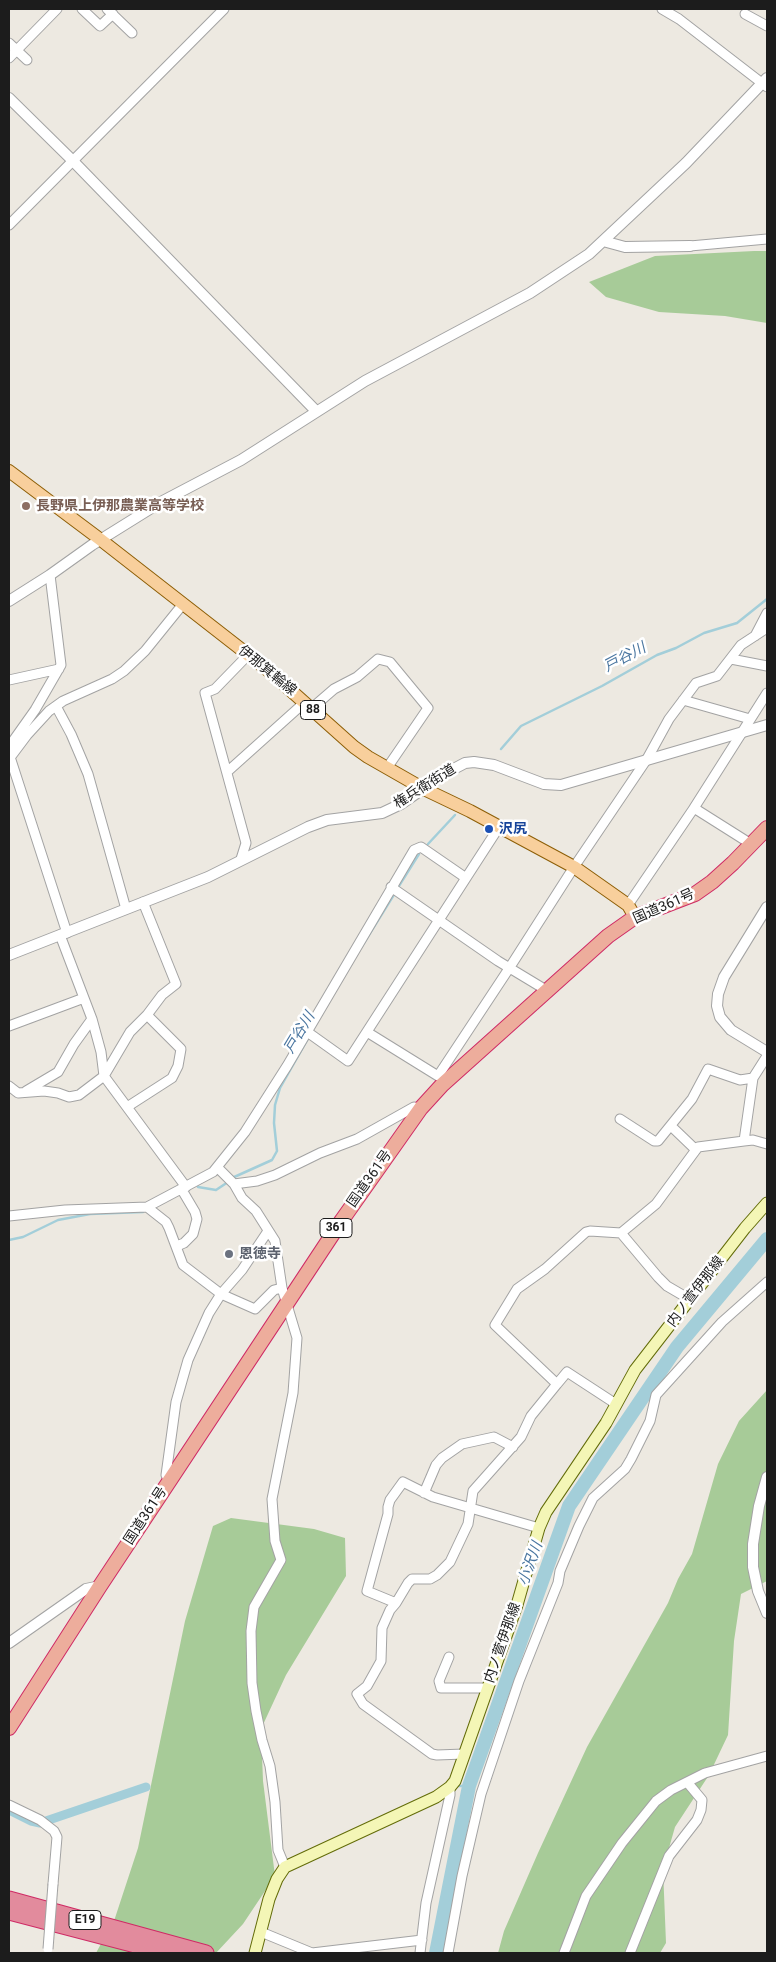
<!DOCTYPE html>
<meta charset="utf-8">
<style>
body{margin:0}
#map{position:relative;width:776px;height:1962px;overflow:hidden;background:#ede9e1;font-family:Roboto,sans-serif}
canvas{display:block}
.frame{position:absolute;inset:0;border:10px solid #1c1c1c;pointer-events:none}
</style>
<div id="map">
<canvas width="776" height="1962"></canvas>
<div class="frame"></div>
</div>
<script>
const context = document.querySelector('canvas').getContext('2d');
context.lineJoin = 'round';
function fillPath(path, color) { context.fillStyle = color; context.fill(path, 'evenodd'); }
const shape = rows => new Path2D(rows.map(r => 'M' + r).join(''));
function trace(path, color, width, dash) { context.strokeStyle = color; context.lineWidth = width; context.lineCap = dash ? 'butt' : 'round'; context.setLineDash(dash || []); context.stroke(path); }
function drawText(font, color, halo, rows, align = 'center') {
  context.font = font + ' Roboto,"Noto Sans JP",sans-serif'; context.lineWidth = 5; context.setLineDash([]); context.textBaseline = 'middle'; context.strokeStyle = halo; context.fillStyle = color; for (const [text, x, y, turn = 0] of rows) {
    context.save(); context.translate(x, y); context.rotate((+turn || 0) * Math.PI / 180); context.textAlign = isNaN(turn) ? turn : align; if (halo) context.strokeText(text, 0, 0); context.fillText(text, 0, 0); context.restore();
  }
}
const forest = shape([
 [754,251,767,251,767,323,725,316,659,312,606,297,589,282,655,256],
 [767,1390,767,1581,741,1594,734,1641,728,1735,709,1775,675,1827,663,1869,666,1943,660,1953,498,1953,504,1931,538,1853,587,1747,668,1603,678,1579,692,1554,718,1464,739,1421],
 [231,1518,314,1529,345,1538,346,1576,286,1675,261,1729,263,1781,275,1876,243,1924,216,1953,96,1953,115,1918,138,1848,185,1621,213,1526]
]);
const stream = shape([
 [501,749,521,726,602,686,657,655,676,648,704,633,737,623,767,599],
 [428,844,455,815],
 [397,889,419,854],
 [362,946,395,893],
 [232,1178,272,1160,277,1151,274,1123,275,1105,280,1088,310,1035],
 [198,1187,216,1190,228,1182],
 [9,1240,23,1237,58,1220,90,1214,143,1212],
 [459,1786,469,1786]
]);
const canal = shape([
 [9,1810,31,1821,40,1823,146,1787]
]);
const river = shape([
 [436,1953,469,1786,569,1506,677,1347,767,1239]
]);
const minor = shape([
 [82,9,100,26,113,14],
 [107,9,132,33],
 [662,9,679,19,767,87],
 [745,14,767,26],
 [9,43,27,60],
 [9,58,57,9],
 [9,225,224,9],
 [690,246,767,239],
 [50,575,61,665,35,710,13,741,10,757,67,933],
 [755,636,767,613],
 [731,659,767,666],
 [9,680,59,669],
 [683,700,750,719],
 [56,706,71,734,88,774,126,909],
 [312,708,334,689,357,677,378,659,390,662,428,708,387,768],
 [12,755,27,735,49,711,63,701,112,679,124,671,145,651,183,604],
 [227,772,305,702],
 [694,808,751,844],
 [241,859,246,843,205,693,215,689,248,655],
 [391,887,498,961,546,990],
 [628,905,694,808,767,693],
 [60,935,92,1019,101,1052,104,1076,186,1187],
 [9,1026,84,998],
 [306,1031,348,1061,466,878],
 [367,1032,438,1076,510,967,574,867,647,759,669,719,696,683,717,676,741,645,767,628],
 [9,1086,18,1093,44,1091,58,1093,69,1097,79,1095,104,1076,130,1032,147,1015,162,995,176,984,143,902],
 [26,1091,58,1072,74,1044,92,1019],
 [127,1107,172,1078,178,1066,181,1049,147,1015],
 [620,1119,654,1141,658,1141,692,1099,708,1069,740,1080,753,1078,767,1056],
 [671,1126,696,1150],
 [744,1141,753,1140,767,1144],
 [218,1168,234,1184,242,1198,256,1211,275,1241,282,1288,297,1338,293,1393,272,1499,275,1541,281,1560,254,1607,251,1631,252,1683,256,1711,262,1740,270,1766,275,1802,278,1850,285,1867],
 [234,1184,257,1181,275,1175,320,1153,357,1139,414,1107,421,1108],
 [147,1207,166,1222,169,1228,183,1265,221,1294,255,1309,274,1290,282,1288],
 [9,1216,65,1210,147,1207,213,1172,245,1132,287,1066,414,850,421,847,466,878,499,827],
 [621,1233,656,1204,698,1147,744,1141,753,1078],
 [177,1246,184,1243,193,1234,197,1219,195,1212,182,1190],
 [557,1384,567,1372,616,1404],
 [169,1482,166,1475,176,1402,188,1360,209,1313,221,1294,242,1270,268,1231],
 [424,1493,436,1465,442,1458,462,1444,494,1437,513,1447],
 [396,1603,408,1583,412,1579,430,1579,437,1575,450,1562,468,1524,473,1491,521,1437,531,1416,557,1384,495,1325,517,1289,545,1269,586,1232,590,1231,621,1233,658,1277,667,1286,691,1300],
 [449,1657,439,1681,441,1688,487,1688],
 [464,1754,437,1755,432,1754,363,1704,357,1694,367,1686,381,1661,382,1628,390,1610,396,1603,367,1591,388,1514,388,1507,390,1500,403,1482,433,1497,539,1528],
 [9,1805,40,1820,54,1831,57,1837,53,1884],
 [261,1932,312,1953,422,1940],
 [420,1953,426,1903,450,1795,450,1787],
 [448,1953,462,1876,481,1794,519,1681,558,1583,560,1571,579,1526,593,1498,625,1469,631,1459,650,1421,656,1395,722,1322,767,1282],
 [564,1953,586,1896,622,1843,656,1801,671,1790,705,1773,767,1756],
 [630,1953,669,1856,697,1820,701,1810,702,1800,687,1782]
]);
const tertiary = shape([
 [9,98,72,160,316,411],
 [603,241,625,247,690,246],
 [9,601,50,575,92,545,161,502,241,460,365,381,530,293,589,254,686,163,767,78],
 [767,907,724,977,718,994,717,1006,720,1017,731,1030,767,1052],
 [9,955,208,877,308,827,327,820,382,813,401,804,446,773,465,763,474,762,494,765,544,784,561,785,767,725],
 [767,1477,759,1506,753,1544,753,1567,758,1591,767,1613],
 [9,1643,86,1589,100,1586]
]);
const secondary = shape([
 [255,1953,269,1899,277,1879,285,1867,436,1797,450,1787,455,1781,517,1605,539,1528,546,1512,606,1423,635,1370,745,1228,767,1203]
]);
const primary = shape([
 [9,471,101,540,269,671,354,747,368,757,424,789,470,811,574,867,628,905,635,917]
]);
const trunk = shape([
 [9,1728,100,1586,342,1220,421,1108,442,1085,608,936,635,917,695,894,712,882,733,863,767,828]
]);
const motorway = shape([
 [9,1899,206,1953],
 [9,1912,166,1953]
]);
const minorBridge = shape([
 [48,1949,53,1884]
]);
const markers = [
 [26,506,5,"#8d6e63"],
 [489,829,5,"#1a4fb4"],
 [229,1254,5,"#6b7280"]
];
const shields = [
 [313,710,25],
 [336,1228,32],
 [85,1920,32]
];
const shieldNames = [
 ["88",313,710],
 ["361",336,1228],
 ["E19",85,1920]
];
const educationNames = [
 ["長野県上伊那農業高等学校",36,506]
];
const streetNames = [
 ["伊那箕輪線",267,671,39],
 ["権兵衛街道",425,787,-32],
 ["国道361号",664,907,-24],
 ["国道361号",370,1179,-55],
 ["内ノ萱伊那線",696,1292,-53],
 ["国道361号",146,1516,-57],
 ["内ノ萱伊那線",503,1643,-71]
];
const transitNames = [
 ["沢尻",499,829]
];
const worshipNames = [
 ["恩徳寺",239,1254]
];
const waterNames = [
 ["戸谷川",625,658,-28],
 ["戸谷川",300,1033,-59],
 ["小沢川",531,1564,-70]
];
fillPath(forest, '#a7cb98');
trace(stream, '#a3ced9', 2.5);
trace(canal, '#a3ced9', 9);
trace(river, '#a3ced9', 14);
trace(minor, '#a3a3a3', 11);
trace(tertiary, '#a3a3a3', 12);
trace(secondary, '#636c09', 13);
trace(primary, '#8d5e06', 14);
trace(trunk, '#cf2a65', 16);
trace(motorway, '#cf2a65', 17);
trace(minor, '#fff', 9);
trace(tertiary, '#fff', 10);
trace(secondary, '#f4f6b6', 11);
trace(primary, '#f8cf9c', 12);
trace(trunk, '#edad9c', 14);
trace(motorway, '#e28b9d', 15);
trace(minorBridge, '#a3a3a3', 11, []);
trace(minorBridge, '#fff', 9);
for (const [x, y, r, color] of markers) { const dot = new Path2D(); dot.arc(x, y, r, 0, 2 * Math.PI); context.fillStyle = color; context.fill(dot); trace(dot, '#fff', 2); }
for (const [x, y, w] of shields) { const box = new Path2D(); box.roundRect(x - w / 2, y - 9.5, w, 19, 4); context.fillStyle = '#fff'; context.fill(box); trace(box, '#1c1c1c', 1); }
drawText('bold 12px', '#1c1c1c', null, shieldNames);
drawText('bold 14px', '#785e54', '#fff', educationNames, 'left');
drawText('14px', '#1c1c1c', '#fff', streetNames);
drawText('bold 14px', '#164399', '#fff', transitNames, 'left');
drawText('bold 14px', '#5b616d', '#fff', worshipNames, 'left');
drawText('italic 15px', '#4a76a0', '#fff', waterNames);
</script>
